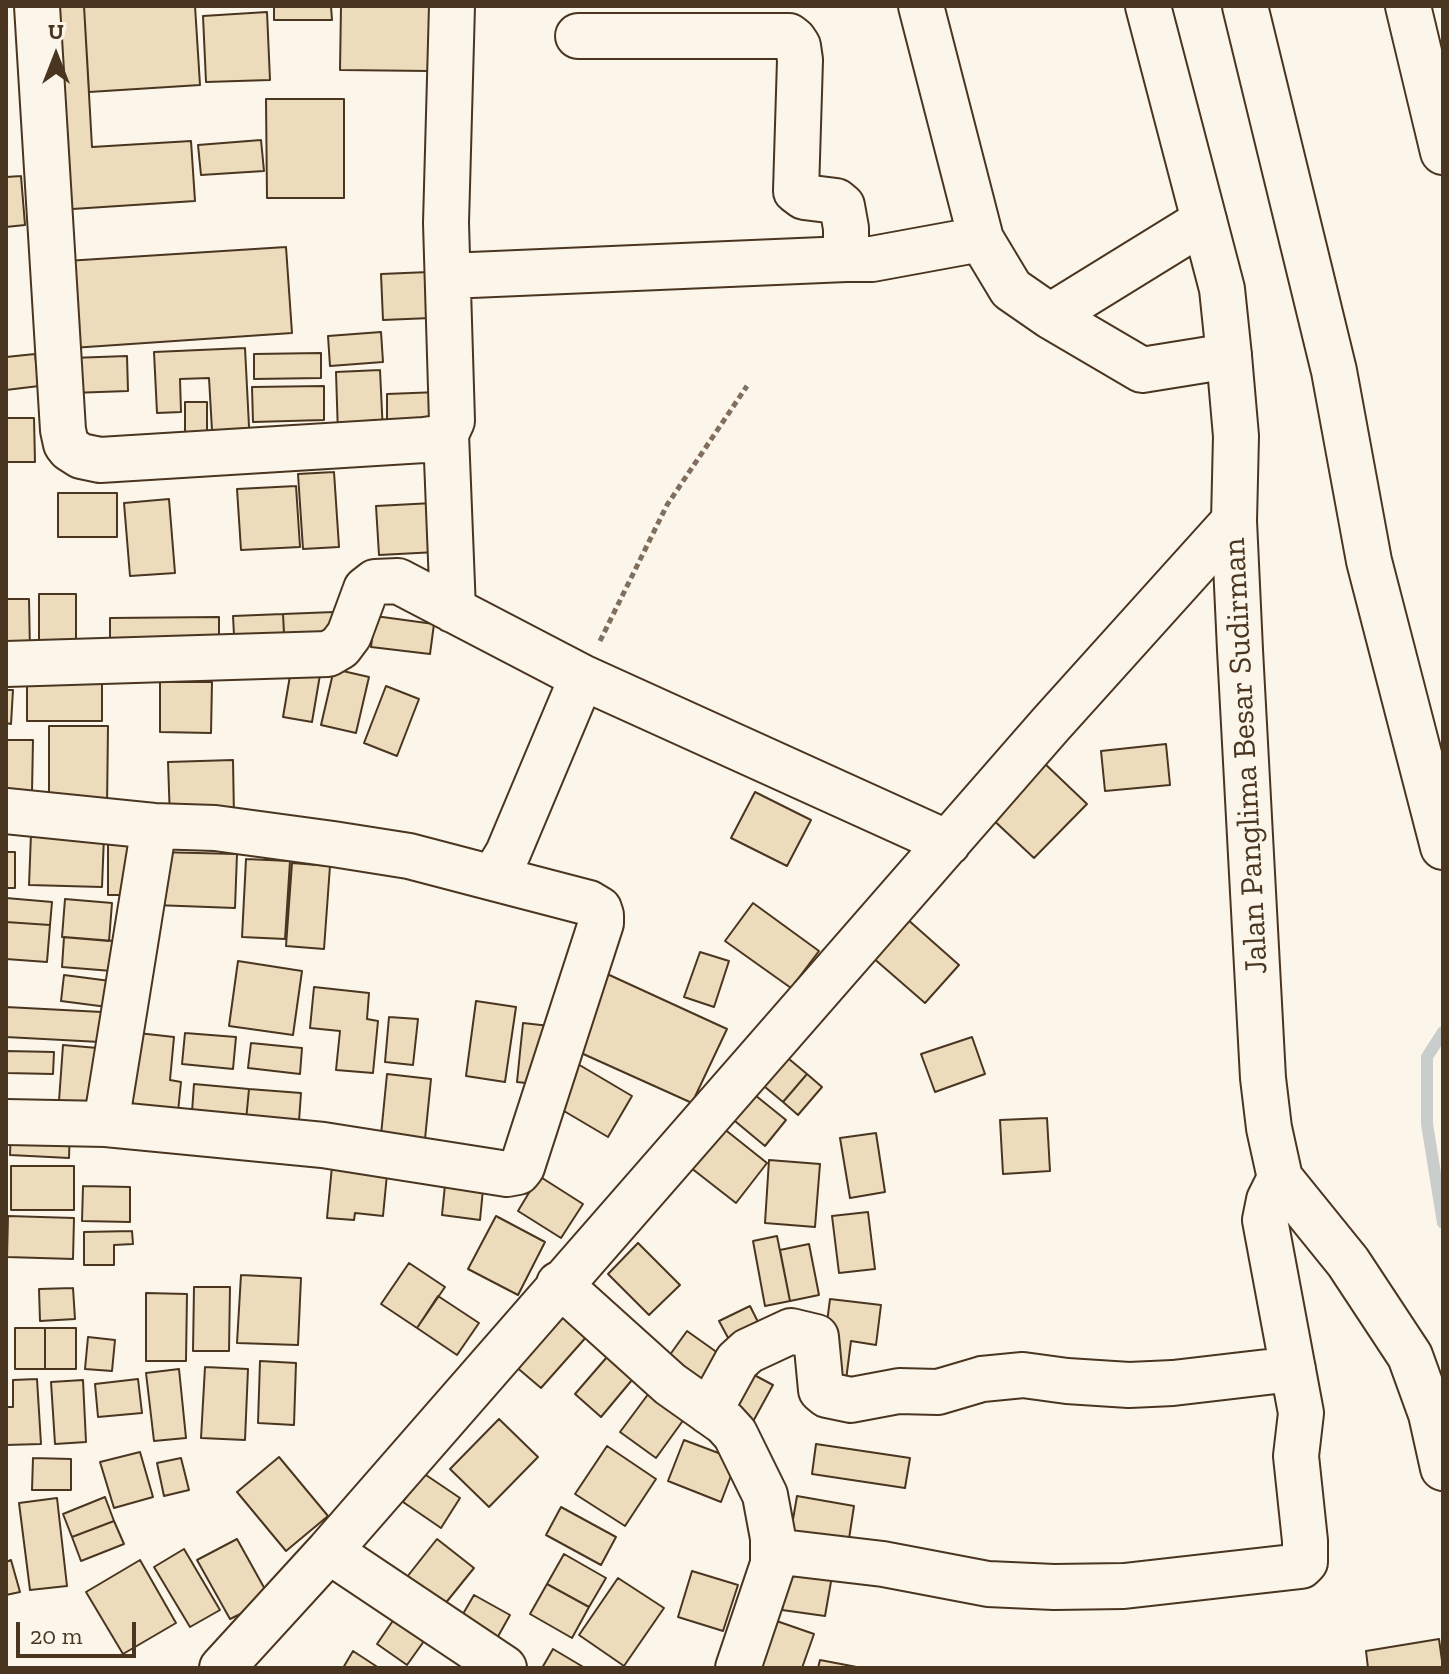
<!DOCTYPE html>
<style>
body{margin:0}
#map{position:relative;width:1449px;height:1674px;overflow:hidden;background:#fbf6e9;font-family:"Zilla Slab",serif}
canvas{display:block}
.frame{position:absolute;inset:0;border:8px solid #4a3520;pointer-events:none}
.north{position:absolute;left:16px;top:16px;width:80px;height:80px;-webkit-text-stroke:6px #fbf6e9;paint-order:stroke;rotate:0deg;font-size:22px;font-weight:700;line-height:32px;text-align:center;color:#4a3520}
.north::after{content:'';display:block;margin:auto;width:28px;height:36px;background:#4a3520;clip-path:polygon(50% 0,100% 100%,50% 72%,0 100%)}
.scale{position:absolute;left:16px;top:1622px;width:120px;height:36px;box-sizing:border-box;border:4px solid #4a3520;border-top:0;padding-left:10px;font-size:24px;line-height:28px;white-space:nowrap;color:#4a3520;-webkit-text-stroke:6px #fbf6e9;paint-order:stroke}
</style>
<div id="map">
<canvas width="1449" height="1674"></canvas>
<div class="frame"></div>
<div class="north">U</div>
<div class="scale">20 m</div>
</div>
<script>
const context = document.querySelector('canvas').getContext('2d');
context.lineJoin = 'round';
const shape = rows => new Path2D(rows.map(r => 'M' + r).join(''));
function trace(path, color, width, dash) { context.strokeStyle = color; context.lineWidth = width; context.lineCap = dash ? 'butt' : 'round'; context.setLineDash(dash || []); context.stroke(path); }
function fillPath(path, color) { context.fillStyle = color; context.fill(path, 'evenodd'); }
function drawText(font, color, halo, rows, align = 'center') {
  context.font = font + ' "Zilla Slab",serif'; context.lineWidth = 6; context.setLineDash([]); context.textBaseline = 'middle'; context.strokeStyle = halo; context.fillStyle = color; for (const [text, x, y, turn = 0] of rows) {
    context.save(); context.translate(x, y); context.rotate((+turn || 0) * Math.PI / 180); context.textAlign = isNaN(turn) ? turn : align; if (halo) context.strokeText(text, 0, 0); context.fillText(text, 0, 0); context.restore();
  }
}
const stream = shape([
 [1443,1032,1427,1057,1427,1124,1443,1223]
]);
const building = shape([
 [44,6,84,6,92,147,191,141,195,201,57,210,44,6],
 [84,6,195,6,200,85,89,92,84,6],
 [274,6,331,6,332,20,274,20,274,6],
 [341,6,430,6,430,71,340,70,341,6],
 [267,12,270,80,206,82,203,16,267,12],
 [266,99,344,99,344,198,267,198,266,99],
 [261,140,264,171,201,175,198,145,261,140],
 [21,176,25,225,6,227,6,177,21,176],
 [286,247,292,333,72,348,66,261,286,247],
 [429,272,431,318,383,320,381,274,429,272],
 [381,332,383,362,330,366,328,336,381,332],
 [245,348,250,446,213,448,209,378,180,379,181,412,157,413,154,352,245,348],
 [321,353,321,378,254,379,254,354,321,353],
 [35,354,39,386,6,390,6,357,35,354],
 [127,356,128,391,71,393,71,358,127,356],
 [380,370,383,433,338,435,336,372,380,370],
 [324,386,324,420,253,422,252,387,324,386],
 [439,392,440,420,387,422,387,394,439,392],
 [185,402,207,402,207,446,185,446,185,402],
 [6,418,34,418,35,462,6,462,6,418],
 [334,472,339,547,303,549,298,474,334,472],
 [296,486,300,547,241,550,237,489,296,486],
 [58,493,117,493,117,537,58,537,58,493],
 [169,499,175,573,130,576,124,503,169,499],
 [433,503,437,552,379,555,376,506,433,503],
 [39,594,76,594,76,653,39,653,39,594],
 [6,599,29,599,30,651,6,651,6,599],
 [334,612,335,650,285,652,283,614,334,612],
 [283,614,285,652,235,654,233,616,283,614],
 [375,616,434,624,430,654,371,647,375,616],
 [219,617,219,649,110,650,110,618,219,617],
 [292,664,321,669,312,722,283,717,292,664],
 [334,669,369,677,356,733,321,725,334,669],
 [27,673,102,673,102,721,27,721,27,673],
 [160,682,212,682,211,733,160,732,160,682],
 [386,686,419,699,397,756,364,743,386,686],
 [6,690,13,690,11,724,6,723,6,690],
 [49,726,108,726,107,808,49,808,49,726],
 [6,740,33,740,32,792,6,792,6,740],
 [1166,744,1170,785,1105,791,1101,751,1166,744],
 [233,760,234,817,170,819,168,762,233,760],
 [1042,761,1087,804,1034,858,989,816,1042,761],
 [755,792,811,820,787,866,731,838,755,792],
 [31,834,104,836,102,887,29,885,31,834],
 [108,844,136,844,136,895,108,895,108,844],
 [6,852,15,852,15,888,6,888,6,852],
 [156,852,237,854,235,908,154,905,156,852],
 [246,859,290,861,285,939,242,937,246,859],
 [292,863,330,866,324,949,286,946,292,863],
 [6,898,52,902,50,925,6,922,6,898],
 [65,899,112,903,109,941,62,937,65,899],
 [753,903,819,951,791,988,725,941,753,903],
 [898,911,959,965,925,1003,864,950,898,911],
 [6,922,50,925,47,962,6,959,6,922],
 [64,937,114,941,112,971,62,967,64,937],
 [700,952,729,961,714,1007,684,997,700,952],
 [238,961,302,971,293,1035,229,1026,238,961],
 [605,973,727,1029,692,1103,570,1048,605,973],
 [64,975,118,982,115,1008,61,1001,64,975],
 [314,987,369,993,367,1019,378,1021,373,1073,336,1070,340,1031,310,1028,314,987],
 [476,1001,516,1007,505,1082,466,1076,476,1001],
 [6,1007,102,1012,100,1042,6,1037,6,1007],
 [389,1017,418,1019,413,1065,385,1062,389,1017],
 [523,1023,550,1026,544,1085,517,1082,523,1023],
 [138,1033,174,1037,170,1080,181,1082,177,1122,120,1116,138,1033],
 [185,1033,236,1037,233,1069,182,1064,185,1033],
 [972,1037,985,1074,935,1092,921,1054,972,1037],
 [251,1043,302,1048,300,1074,248,1068,251,1043],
 [63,1045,109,1049,104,1119,58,1115,63,1045],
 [6,1051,54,1052,53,1074,6,1073,6,1051],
 [783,1054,807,1074,783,1102,759,1082,783,1054],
 [571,1060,632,1096,608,1137,547,1101,571,1060],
 [387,1074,431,1079,425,1139,381,1135,387,1074],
 [807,1074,822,1087,798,1115,783,1102,807,1074],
 [194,1084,249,1089,245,1131,191,1126,194,1084],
 [745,1087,786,1120,765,1146,724,1112,745,1087],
 [249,1089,301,1093,298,1135,245,1131,249,1089],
 [1047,1118,1050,1171,1003,1174,1000,1120,1047,1118],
 [11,1123,70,1126,69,1158,10,1155,11,1123],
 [718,1124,767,1163,736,1203,686,1164,718,1124],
 [876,1133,885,1192,850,1198,840,1138,876,1133],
 [333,1156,387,1174,383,1216,355,1213,354,1220,327,1218,333,1156],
 [769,1160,820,1164,815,1227,765,1223,769,1160],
 [11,1166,74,1166,74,1210,11,1210,11,1166],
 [446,1175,484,1179,480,1220,442,1215,446,1175],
 [539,1176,583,1204,561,1238,518,1211,539,1176],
 [83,1186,130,1187,130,1222,82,1221,83,1186],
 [868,1212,875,1269,839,1273,832,1216,868,1212],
 [8,1216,74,1218,73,1259,7,1257,8,1216],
 [496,1216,545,1242,518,1295,468,1269,496,1216],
 [132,1231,133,1244,114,1245,114,1265,84,1265,84,1232,132,1231],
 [777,1236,790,1301,765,1306,753,1241,777,1236],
 [638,1243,680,1285,649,1315,608,1274,638,1243],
 [809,1244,819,1295,790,1301,780,1250,809,1244],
 [409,1263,445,1287,417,1328,381,1304,409,1263],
 [241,1275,301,1278,298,1345,237,1343,241,1275],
 [194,1287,230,1287,229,1351,193,1351,194,1287],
 [73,1288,75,1319,40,1321,39,1289,73,1288],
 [146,1293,187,1294,186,1361,146,1361,146,1293],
 [438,1296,479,1323,457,1355,417,1328,438,1296],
 [830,1299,881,1305,876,1345,851,1341,846,1380,820,1377,830,1299],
 [750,1306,763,1332,733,1347,719,1321,750,1306],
 [555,1307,588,1335,541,1388,508,1360,555,1307],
 [15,1328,45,1328,45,1369,15,1369,15,1328],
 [45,1328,76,1328,76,1369,45,1369,45,1328],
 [687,1331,725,1358,702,1391,664,1363,687,1331],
 [88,1337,115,1340,112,1371,85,1369,88,1337],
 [607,1357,632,1380,601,1417,575,1394,607,1357],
 [260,1361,296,1363,294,1425,258,1423,260,1361],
 [205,1367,248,1369,245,1440,201,1438,205,1367],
 [179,1369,186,1438,154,1441,146,1373,179,1369],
 [743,1369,773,1385,750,1427,721,1412,743,1369],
 [37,1379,41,1444,6,1445,6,1407,13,1407,13,1380,37,1379],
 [138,1379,142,1413,98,1417,95,1384,138,1379],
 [83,1380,86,1442,55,1444,51,1382,83,1380],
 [652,1389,687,1415,656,1458,620,1432,652,1389],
 [499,1419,538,1457,489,1507,450,1469,499,1419],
 [684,1440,737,1460,721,1502,668,1481,684,1440],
 [816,1444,910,1458,905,1488,812,1474,816,1444],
 [607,1446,656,1479,625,1526,575,1494,607,1446],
 [140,1452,153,1497,114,1508,100,1462,140,1452],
 [279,1457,328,1516,286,1551,237,1492,279,1457],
 [33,1458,71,1459,71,1490,32,1490,33,1458],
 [181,1458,189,1490,164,1496,157,1463,181,1458],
 [423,1473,460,1498,441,1528,403,1502,423,1473],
 [797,1496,854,1506,847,1552,789,1543,797,1496],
 [105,1497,114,1521,72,1537,63,1514,105,1497],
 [57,1498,67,1586,30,1590,19,1503,57,1498],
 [561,1507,616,1537,601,1565,546,1535,561,1507],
 [114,1521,124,1544,81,1561,72,1537,114,1521],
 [237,1539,276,1609,255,1607,230,1619,197,1560,237,1539],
 [437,1539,474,1568,440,1610,403,1582,437,1539],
 [184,1549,220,1610,190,1627,154,1567,184,1549],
 [564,1554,606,1578,589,1607,547,1584,564,1554],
 [11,1560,20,1592,6,1595,6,1562,11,1560],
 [140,1560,176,1623,123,1654,86,1592,140,1560],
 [789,1568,832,1576,825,1616,782,1610,789,1568],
 [692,1571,738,1585,723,1631,678,1617,692,1571],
 [618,1578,664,1608,624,1666,579,1635,618,1578],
 [547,1584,589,1607,572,1638,530,1614,547,1584],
 [474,1595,510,1615,496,1640,460,1619,474,1595],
 [403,1606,434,1627,407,1665,377,1644,403,1606],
 [768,1618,814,1634,802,1668,750,1668,768,1618],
 [1439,1639,1443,1668,1368,1668,1366,1651,1439,1639],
 [553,1649,585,1668,542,1668,553,1649],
 [353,1651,379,1668,343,1668,353,1651],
 [820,1660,862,1668,818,1668,820,1660]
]);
const path = shape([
 [600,641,667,505,747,386]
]);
const minor = shape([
 [37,6,63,430,66,444,70,449,81,456,100,460,424,440,438,438,446,434,452,421,446,223,452,6],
 [921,6,981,239,1011,289,1050,316,1204,221],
 [1408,6,1443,152],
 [846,259,872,259,981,239],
 [448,276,846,259,846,228,842,206,836,201,804,197,796,191,800,60,798,46,794,40,789,36,578,36],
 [1050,316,1142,370,1229,356],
 [446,434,453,610],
 [6,664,328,654,340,647,349,635,366,589,375,582,398,581,582,677,948,843],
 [6,811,154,826,215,828,333,844,409,856,493,878,508,853,582,677],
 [6,1122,106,1124,323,1145,507,1174,518,1172,522,1167,601,923,601,915,599,909,589,903,493,878],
 [106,1124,154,826],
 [559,1284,670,1384,725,1423,735,1434,765,1495,773,1538,773,1564,738,1668],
 [709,1412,737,1361,748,1351,791,1331,816,1337,821,1390,827,1395,851,1400,899,1391,938,1392,982,1379,1023,1375,1067,1381,1129,1385,1173,1383,1293,1369],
 [329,1551,504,1668],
 [773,1551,883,1564,988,1584,1054,1587,1124,1586,1301,1566,1305,1562,1305,1541,1296,1456,1301,1413,1265,1220,1269,1200,1280,1178],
 [222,1668,329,1551,1051,724,1234,521]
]);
const major = shape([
 [1148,6,1222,289,1229,356,1236,436,1234,521,1240,650,1263,1078,1269,1128,1280,1178,1348,1262,1410,1356,1431,1414,1443,1468],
 [1245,6,1334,371,1369,561,1443,847]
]);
const streetNames = [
 ["Jalan Panglima Besar Sudirman",1246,756,-93]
];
trace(stream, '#c9cecd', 12);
fillPath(building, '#ecdcbc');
trace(building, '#4a3520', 2);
trace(minor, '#4a3520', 48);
trace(major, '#4a3520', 48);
trace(path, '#7f6f5c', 5, [6, 4]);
trace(minor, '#fbf6e9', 44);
trace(major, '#fbf6e9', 44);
drawText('32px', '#4a3520', '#fbf6e9', streetNames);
</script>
